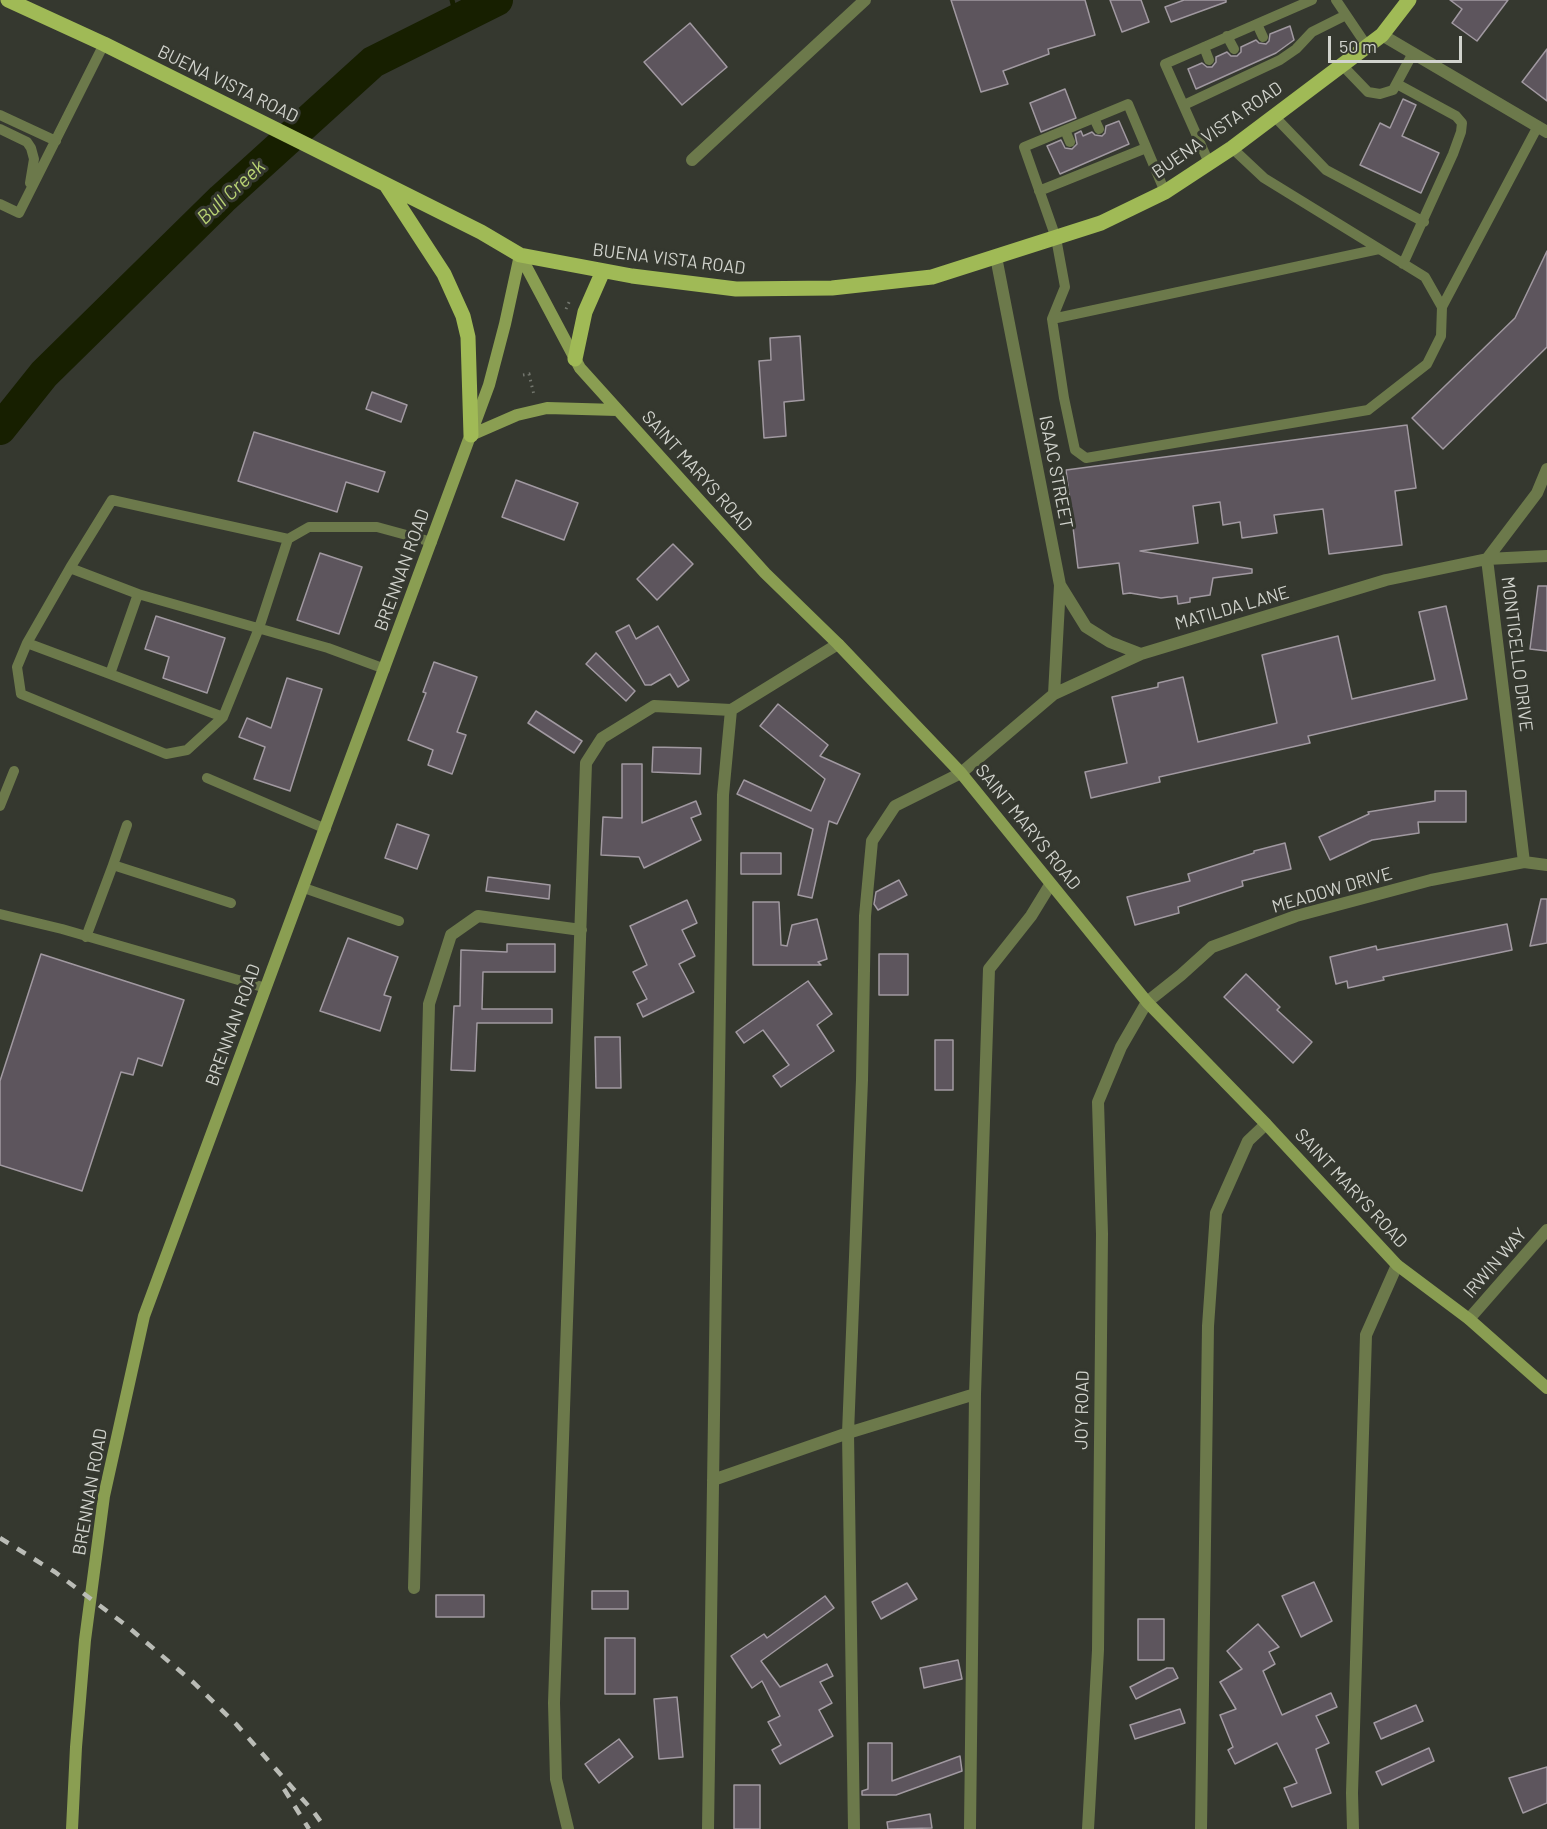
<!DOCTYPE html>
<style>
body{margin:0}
#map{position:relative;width:1547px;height:1829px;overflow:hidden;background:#35382f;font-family:Barlow,sans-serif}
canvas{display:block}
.scale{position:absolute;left:1328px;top:36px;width:134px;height:27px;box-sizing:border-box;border:3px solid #d1d3cd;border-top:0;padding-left:8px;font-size:18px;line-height:21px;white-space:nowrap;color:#d1d3cd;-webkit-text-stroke:4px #35382f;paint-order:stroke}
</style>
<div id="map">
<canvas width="1547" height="1829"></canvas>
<div class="scale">50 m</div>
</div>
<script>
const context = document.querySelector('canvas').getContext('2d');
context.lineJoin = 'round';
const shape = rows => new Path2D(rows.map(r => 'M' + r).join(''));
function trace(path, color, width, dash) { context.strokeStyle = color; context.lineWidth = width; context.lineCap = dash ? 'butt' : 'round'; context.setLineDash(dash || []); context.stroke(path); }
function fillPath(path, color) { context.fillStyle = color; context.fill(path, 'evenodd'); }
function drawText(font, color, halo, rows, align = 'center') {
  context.font = font + ' Barlow,sans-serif'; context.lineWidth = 6; context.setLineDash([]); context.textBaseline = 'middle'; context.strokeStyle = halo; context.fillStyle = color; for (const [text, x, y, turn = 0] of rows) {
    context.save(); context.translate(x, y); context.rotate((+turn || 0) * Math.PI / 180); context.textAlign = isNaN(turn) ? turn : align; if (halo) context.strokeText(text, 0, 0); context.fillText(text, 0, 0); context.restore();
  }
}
const stream = shape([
 [452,0,457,20]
]);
const river = shape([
 [0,429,44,374,222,199,373,62,497,0]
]);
const building = shape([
 [951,0,1085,0,1095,35,1048,49,1049,54,1003,71,1008,84,981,92,951,0],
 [1110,0,1141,0,1149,22,1122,32,1110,0],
 [1184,0,1226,0,1226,2,1171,22,1165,7,1184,0],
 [1450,0,1508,0,1477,41,1452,23,1462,9,1450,0],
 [690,23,727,67,682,105,644,62,690,23],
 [1290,26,1294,40,1276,53,1196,89,1188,69,1202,63,1207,67,1212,67,1216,62,1216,57,1227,52,1231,56,1237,56,1241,52,1241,47,1256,40,1259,43,1266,44,1269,41,1270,34,1290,26],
 [1547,49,1547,101,1522,82,1547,49],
 [1065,89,1076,118,1041,132,1030,103,1065,89],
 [1403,99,1416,105,1402,136,1439,153,1421,193,1360,165,1380,123,1390,128,1403,99],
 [1119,121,1129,144,1060,174,1047,146,1061,140,1065,148,1072,149,1077,144,1075,134,1081,131,1083,136,1092,132,1095,135,1102,136,1105,133,1106,126,1119,121],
 [1547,251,1547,347,1443,449,1412,418,1515,318,1547,251],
 [800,336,804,400,784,402,786,436,764,438,759,361,771,360,770,338,800,336],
 [372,392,407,405,401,422,366,409,372,392],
 [1407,425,1416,488,1395,491,1402,545,1329,554,1323,509,1274,515,1277,533,1242,538,1240,522,1223,525,1220,502,1193,506,1198,543,1140,551,1252,569,1252,573,1213,578,1210,595,1190,598,1190,602,1178,604,1177,596,1161,598,1130,593,1123,594,1119,563,1078,568,1066,470,1407,425],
 [254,432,385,472,378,492,346,482,337,512,238,481,254,432],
 [516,480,578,503,564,540,502,517,516,480],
 [673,544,693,564,657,600,637,579,673,544],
 [320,553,362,567,339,634,297,620,320,553],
 [1538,586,1547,586,1547,651,1530,649,1538,586],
 [1446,606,1467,699,1308,736,1310,743,1159,777,1160,782,1091,798,1085,772,1127,763,1112,697,1158,687,1158,683,1183,677,1198,742,1277,723,1262,655,1338,636,1352,699,1435,680,1419,612,1446,606],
 [156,616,225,638,207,693,163,678,169,657,145,649,156,616],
 [629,625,636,639,658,626,689,680,678,687,670,674,651,685,645,685,616,632,629,625],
 [596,653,635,691,626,701,586,664,596,653],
 [434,662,477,677,457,732,466,735,452,774,428,765,433,750,408,740,426,693,423,692,434,662],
 [287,678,322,689,290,791,254,779,265,747,239,737,247,718,271,728,287,678],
 [778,704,828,745,820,756,860,774,837,824,829,821,812,898,798,895,813,829,737,794,744,780,811,811,825,779,760,726,778,704],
 [536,711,582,741,574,753,528,723,536,711],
 [653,747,701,748,700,774,652,772,653,747],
 [622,764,642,764,642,823,696,801,701,814,691,818,701,840,644,868,639,857,601,855,603,817,622,818,622,764],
 [1435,791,1466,791,1466,822,1418,822,1419,833,1372,840,1330,860,1319,837,1369,814,1368,812,1435,801,1435,791],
 [397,824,429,835,417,869,385,858,397,824],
 [1285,843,1291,869,1242,881,1243,886,1178,907,1179,913,1135,925,1127,897,1190,881,1188,874,1254,853,1254,851,1285,843],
 [741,853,781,853,781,874,741,874,741,853],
 [488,877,550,885,549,899,486,891,488,877],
 [899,880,907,895,878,910,874,904,876,892,899,880],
 [1541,899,1547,899,1547,943,1530,946,1541,899],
 [687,900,697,923,682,930,695,956,679,964,694,992,643,1017,637,1004,647,999,633,972,647,965,630,926,687,900],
 [753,902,779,902,781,945,787,946,792,925,817,919,827,959,818,962,821,965,753,965,753,902],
 [1507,924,1512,950,1383,977,1384,980,1348,988,1347,981,1336,984,1330,957,1376,946,1377,950,1507,924],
 [348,938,398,957,384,995,391,997,380,1031,320,1011,348,938],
 [507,944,555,944,555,972,483,972,482,1009,552,1009,552,1023,477,1023,475,1071,451,1070,454,1006,460,1006,461,950,507,952,507,944],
 [41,954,184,1000,162,1066,138,1058,133,1075,121,1072,82,1191,0,1165,0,1081,41,954],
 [879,954,908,954,908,995,879,995,879,954],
 [1246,974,1280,1007,1277,1010,1312,1042,1293,1063,1224,997,1246,974],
 [808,981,832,1014,817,1025,834,1051,781,1087,773,1076,789,1065,763,1030,744,1043,736,1032,808,981],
 [595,1037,620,1037,621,1088,596,1088,595,1037],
 [935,1040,953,1040,953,1090,935,1090,935,1040],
 [1314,1582,1332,1621,1301,1637,1282,1596,1314,1582],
 [907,1583,917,1599,881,1619,872,1602,907,1583],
 [592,1591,628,1591,628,1609,592,1609,592,1591],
 [436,1595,484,1595,484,1617,436,1617,436,1595],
 [825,1596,834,1608,761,1661,780,1687,827,1664,833,1676,820,1682,832,1703,819,1710,833,1736,780,1764,772,1750,781,1745,768,1722,780,1716,762,1681,752,1688,731,1656,764,1634,767,1638,825,1596],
 [1138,1619,1164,1619,1164,1660,1138,1660,1138,1619],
 [1258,1624,1279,1647,1269,1652,1275,1664,1263,1671,1282,1715,1331,1693,1337,1707,1316,1716,1329,1743,1316,1749,1331,1793,1292,1807,1284,1788,1297,1783,1277,1743,1235,1764,1228,1750,1233,1747,1220,1715,1236,1709,1220,1682,1242,1669,1227,1651,1258,1624],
 [605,1638,635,1638,635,1694,605,1694,605,1638],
 [958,1660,962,1679,924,1688,920,1668,958,1660],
 [1167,1668,1173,1668,1178,1678,1136,1699,1130,1687,1167,1668],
 [677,1697,683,1757,659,1759,654,1699,677,1697],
 [1416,1705,1423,1721,1381,1739,1374,1723,1416,1705],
 [1180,1709,1185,1723,1135,1739,1130,1725,1180,1709],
 [619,1739,633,1757,599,1783,585,1764,619,1739],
 [868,1743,892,1743,892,1781,960,1756,962,1771,896,1795,862,1795,862,1791,868,1789,868,1743],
 [1429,1748,1434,1761,1382,1785,1376,1772,1429,1748],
 [1547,1767,1547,1803,1523,1813,1509,1778,1547,1767],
 [734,1785,760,1785,760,1829,734,1829,734,1785],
 [930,1814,932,1828,888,1829,887,1822,930,1814]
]);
const path = shape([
 [566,309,570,300],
 [529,374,534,395],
 [523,375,534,373]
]);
const lane = shape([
 [1336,0,1367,46],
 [1257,24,1263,37],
 [1227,36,1234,49],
 [1204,47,1209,60],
 [1342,65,1368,92,1380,94,1393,90,1413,53],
 [1397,84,1456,116,1462,123,1461,132,1453,154,1403,264],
 [1184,105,1280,60,1296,49,1312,32,1346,15],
 [0,115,56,141],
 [1274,116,1326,170,1424,222],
 [1094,118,1099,129],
 [0,129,27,142,31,148,34,159,30,183],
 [1065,130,1070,142],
 [1209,163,1165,64,1312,0],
 [1039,191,1146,148],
 [1165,192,1128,104,1024,147,1056,238,1065,287,1052,319,1064,398,1075,450,1086,458,1368,410,1427,364,1441,336,1442,307,1425,277,1264,178,1232,148],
 [0,204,19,213,104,44],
 [1442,307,1538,126],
 [1052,319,1379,249],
 [288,539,112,500,70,568,138,594,110,674,223,717,259,628,288,539,309,527,377,527,432,542],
 [70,568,27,643,17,667,21,694,166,754,187,750,223,717],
 [138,594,328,648,385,669],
 [27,643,110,674],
 [207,778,326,829],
 [0,806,14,771],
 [113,865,127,825],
 [304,888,399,921],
 [0,914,62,929,266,988],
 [86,937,113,865,231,903]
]);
const street = shape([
 [1382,35,1547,132],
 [692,160,865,0],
 [996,257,1060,585,1086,627,1110,642,1141,654],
 [1054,694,1060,585],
 [1524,862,1487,559,1537,493,1547,469],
 [1469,1319,1547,1230],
 [975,1394,989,969,1031,916,1050,885],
 [713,1480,848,1433,854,1829],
 [414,1588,429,1004,451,935,478,916,581,930],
 [568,1829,556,1779,554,1703,586,763,602,738,654,706,731,710],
 [708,1829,723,795,731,710,838,644],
 [970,1829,975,1394,848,1433,862,1080,865,916,872,841,895,806,961,773,1054,694,1141,654,1386,580,1487,559,1547,556],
 [1088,1829,1098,1650,1102,1234,1098,1102,1121,1047,1147,1002,1181,975,1212,947,1296,916,1431,880,1524,862,1547,865],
 [1201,1829,1208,1326,1216,1213,1248,1141,1266,1124],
 [1353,1829,1352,1793,1366,1335,1397,1265]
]);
const secondary = shape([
 [520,255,580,368,765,573,838,644,961,773,1147,1002,1266,1124,1397,1265,1469,1319,1547,1388],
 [471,435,517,415,547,408,617,410],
 [72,1829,76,1747,85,1640,104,1496,144,1316,489,385,505,324,520,255]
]);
const primary = shape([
 [8,0,104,44,307,145,481,232,520,255,632,276,736,289,832,288,932,277,1101,223,1165,192,1232,148,1382,35,1409,0],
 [386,185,444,274,463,316,468,337,471,435],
 [575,359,585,312,603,271]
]);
const rail = shape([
 [0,1538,55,1572,127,1626,194,1683,236,1724,313,1811,326,1829],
 [284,1789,309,1829]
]);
const streetNames = [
 ["BUENA VISTA ROAD",228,84,26],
 ["BUENA VISTA ROAD",1217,130,-35],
 ["BUENA VISTA ROAD",669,259,7],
 ["SAINT MARYS ROAD",697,471,48],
 ["ISAAC STREET",1056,472,79],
 ["BRENNAN ROAD",402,570,-70],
 ["MATILDA LANE",1232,608,-16],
 ["MONTICELLO DRIVE",1517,654,83],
 ["SAINT MARYS ROAD",1028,827,51],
 ["MEADOW DRIVE",1332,890,-16],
 ["BRENNAN ROAD",233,1025,-70],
 ["SAINT MARYS ROAD",1351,1188,47],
 ["IRWIN WAY",1495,1263,-49],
 ["JOY ROAD",1082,1410,-89],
 ["BRENNAN ROAD",90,1492,-80]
];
const waterNames = [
 ["Bull Creek",231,192,-43]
];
trace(stream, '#171f00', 5);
trace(river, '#171f00', 32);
fillPath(building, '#5d555d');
trace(building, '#a199a1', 1.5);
trace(path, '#73766e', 3, [1.5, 4.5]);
trace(lane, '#6c794b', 10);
trace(street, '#6c794b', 12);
trace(secondary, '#8a9e52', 12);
trace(primary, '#a0ba56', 15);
trace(rail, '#babcb6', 4.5, [10, 10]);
drawText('18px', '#d1d3cd', '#35382f', streetNames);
drawText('italic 20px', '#b8d273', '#35382f', waterNames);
</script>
